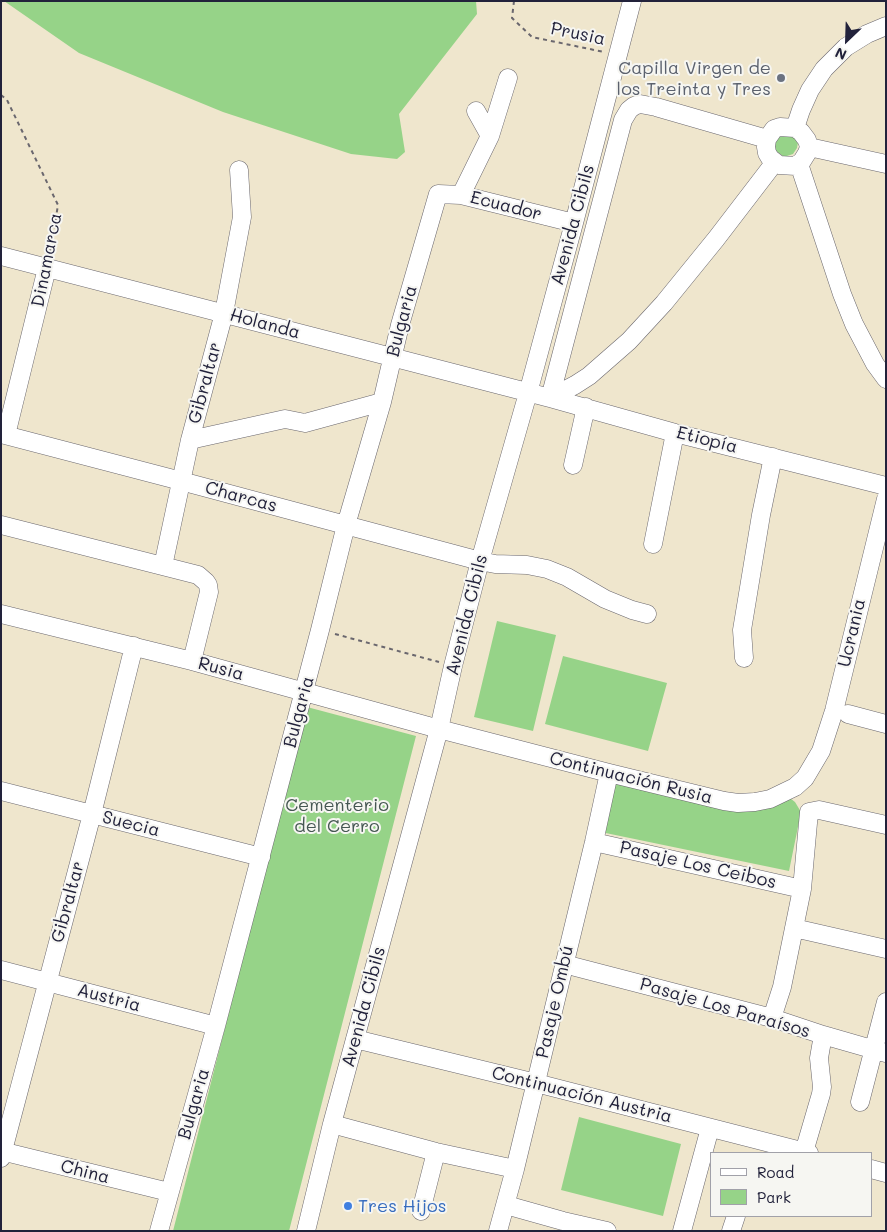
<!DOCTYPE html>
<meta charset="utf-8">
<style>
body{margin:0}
#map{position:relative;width:887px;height:1232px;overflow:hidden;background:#efe6cd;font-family:Mali,sans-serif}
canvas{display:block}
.frame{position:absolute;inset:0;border:2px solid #22223b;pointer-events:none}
.legend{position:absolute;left:710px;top:1152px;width:162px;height:65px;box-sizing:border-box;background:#f6f6f2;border:1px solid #a1a1a9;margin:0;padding:6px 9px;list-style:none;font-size:15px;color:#22223b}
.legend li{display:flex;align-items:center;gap:10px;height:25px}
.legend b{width:25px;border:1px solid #a1a1a9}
.north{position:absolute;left:822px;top:15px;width:50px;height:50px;-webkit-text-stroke:4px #f6f6f2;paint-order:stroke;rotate:204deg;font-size:14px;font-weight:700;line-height:20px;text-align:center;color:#22223b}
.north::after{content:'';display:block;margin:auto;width:18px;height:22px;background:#22223b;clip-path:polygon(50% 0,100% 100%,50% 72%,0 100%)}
</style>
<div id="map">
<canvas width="887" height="1232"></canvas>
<div class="frame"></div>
<ul class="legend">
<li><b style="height:6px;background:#fff"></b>Road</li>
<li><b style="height:14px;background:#96d388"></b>Park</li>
</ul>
<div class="north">N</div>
</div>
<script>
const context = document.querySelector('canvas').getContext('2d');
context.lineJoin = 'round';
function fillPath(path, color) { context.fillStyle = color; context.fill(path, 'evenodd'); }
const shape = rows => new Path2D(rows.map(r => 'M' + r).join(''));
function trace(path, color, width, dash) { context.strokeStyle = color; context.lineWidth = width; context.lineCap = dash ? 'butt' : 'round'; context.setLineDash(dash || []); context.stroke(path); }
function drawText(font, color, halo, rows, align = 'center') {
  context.font = font + ' Mali,sans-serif'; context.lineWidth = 4; context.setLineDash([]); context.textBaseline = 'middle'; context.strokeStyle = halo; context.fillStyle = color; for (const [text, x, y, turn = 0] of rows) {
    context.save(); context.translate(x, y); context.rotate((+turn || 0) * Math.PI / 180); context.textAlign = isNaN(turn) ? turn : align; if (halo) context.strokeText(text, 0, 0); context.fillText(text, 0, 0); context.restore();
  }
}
const green = shape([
 [4,1,476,1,477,14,399,114,405,152,397,159,351,154,223,112,79,53],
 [791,133,798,142,797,148,793,154,787,156,783,156,776,151,774,145,777,136],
 [497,621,556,635,533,731,474,717],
 [563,656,667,683,648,751,545,724],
 [307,707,416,736,289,1231,173,1231],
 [608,778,718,806,786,795,795,802,801,812,789,871,596,831],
 [579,1117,681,1144,663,1216,561,1190]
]);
const path = shape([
 [514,1,512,18,532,37,604,52],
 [1,95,7,100,58,205,50,253],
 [335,634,439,662]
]);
const minor = shape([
 [476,111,490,136],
 [780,127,795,128,801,132,807,140,809,147,807,153,802,161,796,166,779,165,770,158,767,153,766,147,767,139,774,129,780,127],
 [795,128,801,110,810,90,824,69,846,47,867,34,886,26],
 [809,147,886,164],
 [799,164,842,294,854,324,875,364,886,379],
 [461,195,490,136,508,78],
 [1,256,550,398,675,433,886,486],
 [550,398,623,120,629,110,634,106,640,104,656,107,767,139],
 [550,398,575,385,589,376,629,341,664,303,716,239,775,162],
 [1,434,181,481,480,561,495,564,527,565,547,569,567,577,605,599,632,610,647,614],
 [6,435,47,268],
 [190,440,285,419,305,423,382,402],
 [573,465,586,407],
 [1,525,198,575,206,582,208,585,209,592,192,661],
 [653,544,675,433],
 [163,566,190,440,224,313,242,217,239,170],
 [1,614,192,661,439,729,609,773,724,801,738,803,755,802,770,799,795,787,805,778,821,751,834,711,886,499],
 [744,658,742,630,761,515,773,457],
 [848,714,886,724],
 [1,791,261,857],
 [809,812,819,810,886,825],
 [594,842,802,889],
 [794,928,886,949],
 [564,964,772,1018,823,1035,886,1053],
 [1,970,216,1026],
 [772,1018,782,987,802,889,809,812],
 [355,1039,536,1083,809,1153],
 [860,1102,886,1002],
 [332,1124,436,1152,515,1169],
 [1,1151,169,1192],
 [804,1152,821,1094,822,1087,819,1058,823,1035],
 [1,1158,92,814,134,646],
 [871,1169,886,1173],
 [506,1205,563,1221,607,1231],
 [421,1211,436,1152],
 [159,1231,216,1026,320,630,346,525,382,402,400,325,438,194,461,195,574,223],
 [306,1231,332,1124,439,729,453,666,480,561,528,393,574,223,632,1],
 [498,1231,515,1169,594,842,609,773],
 [682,1231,710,1128],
 [731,1231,736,1216]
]);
const markers = [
 [781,78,5,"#6b7280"],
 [348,1206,5,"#3f7fe0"]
];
const streetNames = [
 ["Prusia",578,34,12],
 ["Ecuador",506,206,14],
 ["Avenida Cibils",573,225,-75],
 ["Dinamarca",47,260,-79],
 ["Bulgaria",402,321,-75],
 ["Holanda",265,324,15],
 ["Gibraltar",205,383,-75],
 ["Etiopía",707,440,14],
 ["Charcas",241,497,15],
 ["Avenida Cibils",467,615,-76],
 ["Ucrania",852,633,-77],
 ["Rusia",221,669,15],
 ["Bulgaria",299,712,-75],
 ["Continuación Rusia",631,778,14],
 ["Suecia",131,824,14],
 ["Pasaje Los Ceibos",698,865,13],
 ["Gibraltar",68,902,-75],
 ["Austria",109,998,15],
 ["Pasaje Ombú",555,1002,-77],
 ["Avenida Cibils",364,1007,-75],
 ["Pasaje Los Paraísos",725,1008,16],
 ["Continuación Austria",582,1095,14],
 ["Bulgaria",194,1104,-74],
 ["China",85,1172,14]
];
const worshipNames = [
 ["Capilla Virgen de",771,68],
 ["los Treinta y Tres",771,89]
];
const parkNames = [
 ["Cementerio",337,805],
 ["del Cerro",337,826]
];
const shopNames = [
 ["Tres Hijos",358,1206]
];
fillPath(green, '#96d388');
trace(minor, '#6a676e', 19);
trace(path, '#6a676e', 2, [4, 4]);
trace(minor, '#fff', 18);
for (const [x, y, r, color] of markers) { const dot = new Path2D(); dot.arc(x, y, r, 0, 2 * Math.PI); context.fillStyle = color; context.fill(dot); trace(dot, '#f6f6f2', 2); }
drawText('18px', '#22223b', '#f6f6f2', streetNames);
drawText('18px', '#5b616d', '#f6f6f2', worshipNames, 'right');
drawText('18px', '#455752', '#f6f6f2', parkNames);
drawText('18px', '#366cbe', '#f6f6f2', shopNames, 'left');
</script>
